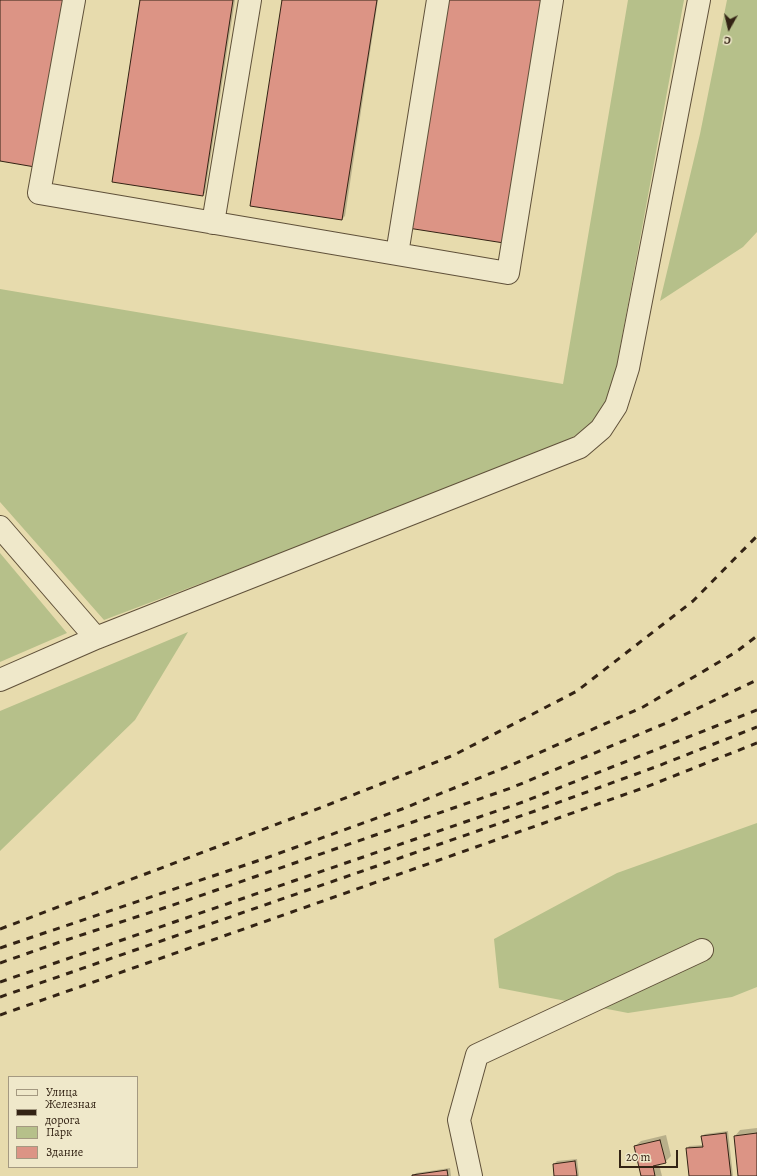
<!DOCTYPE html>
<meta charset="utf-8">
<style>
body{margin:0}
#map{position:relative;width:757px;height:1176px;overflow:hidden;background:#e7dbad;font-family:Alegreya,serif}
canvas{display:block}
.legend{position:absolute;left:8px;top:1076px;width:130px;height:92px;box-sizing:border-box;background:#efe8ca;border:1px solid #a49981;margin:0;padding:5px 7px;list-style:none;font-size:12px;color:#332314}
.legend li{display:flex;align-items:center;gap:8px;height:20px}
.legend b{width:20px;border:1px solid #a49981}
.north{position:absolute;left:709px;top:8px;width:40px;height:40px;-webkit-text-stroke:3px #efe8ca;paint-order:stroke;rotate:188deg;font-size:11px;font-weight:700;line-height:16px;text-align:center;color:#332314}
.north::after{content:'';display:block;margin:auto;width:14px;height:18px;background:#332314;clip-path:polygon(50% 0,100% 100%,50% 72%,0 100%)}
.scale{position:absolute;left:619px;top:1150px;width:59px;height:18px;box-sizing:border-box;border:2px solid #332314;border-top:0;padding-left:5px;font-size:12px;line-height:14px;white-space:nowrap;color:#332314;-webkit-text-stroke:3px #efe8ca;paint-order:stroke}
</style>
<div id="map">
<canvas width="757" height="1176"></canvas>
<ul class="legend">
<li><b style="height:5px;background:#efe8ca"></b>Улица</li>
<li><b style="height:5px;background:#332314"></b>Железная дорога</li>
<li><b style="height:11px;background:#b6c08a"></b>Парк</li>
<li><b style="height:11px;background:#dc9485"></b>Здание</li>
</ul>
<div class="north">С</div>
<div class="scale">20 m</div>
</div>
<script>
const context = document.querySelector('canvas').getContext('2d');
context.lineJoin = 'round';
function fillPath(path, color) { context.fillStyle = color; context.fill(path, 'evenodd'); }
const shape = rows => new Path2D(rows.map(r => 'M' + r).join(''));
function trace(path, color, width, dash) { context.strokeStyle = color; context.lineWidth = width; context.lineCap = dash ? 'butt' : 'round'; context.setLineDash(dash || []); context.stroke(path); }
const green = shape([
 [628,0,684,0,608,413,554,450,104,620,0,502,0,289,563,384],
 [727,0,757,0,757,232,743,247,660,301,700,134],
 [0,553,67,633,0,662],
 [188,632,135,720,0,851,0,711],
 [757,823,757,987,732,997,628,1013,499,988,494,939,617,873]
]);
const shadow = shape([
 [141,0,235,0,205,193,202,195],
 [284,0,378,0,345,216,342,219],
 [757,1128,757,1176,739,1176,735,1136,740,1130],
 [728,1131,733,1176,690,1176,687,1149,689,1146,703,1145,702,1136,705,1134],
 [666,1135,671,1156,665,1162,659,1164,662,1176,642,1176,635,1146,641,1141],
 [577,1159,579,1176,555,1176,554,1164,557,1161],
 [450,1168,451,1176,413,1176,416,1173]
]);
const building = shape([
 [0,0,63,0,35,167,0,161,0,0],
 [140,0,233,0,203,196,112,182,140,0],
 [282,0,377,0,342,220,250,206,282,0],
 [445,0,543,0,504,243,408,228,445,0],
 [726,1133,731,1176,689,1176,686,1148,703,1147,701,1136,726,1133],
 [757,1133,757,1176,738,1176,734,1136,757,1133],
 [660,1140,666,1163,653,1166,655,1176,641,1176,634,1146,660,1140],
 [575,1161,577,1176,554,1176,553,1164,575,1161],
 [447,1170,448,1176,412,1176,412,1175,447,1170]
]);
const minor = shape([
 [74,0,39,193,508,273,552,0],
 [213,223,250,0],
 [397,254,438,0],
 [0,527,96,638],
 [0,680,96,638,580,447,601,429,616,406,628,368,699,0],
 [471,1176,459,1120,477,1055,702,950]
]);
const rail = shape([
 [0,929,325,806,454,755,577,691,693,601,757,536],
 [0,948,266,858,402,809,509,766,643,707,736,652,757,636],
 [0,963,60,942,185,901,511,788,671,721,757,680],
 [0,982,523,802,757,710],
 [0,997,535,811,658,766,757,727],
 [0,1015,646,787,757,743]
]);
fillPath(green, '#b6c08a');
fillPath(shadow, '#0003');
fillPath(building, '#dc9485');
trace(building, '#332314', 1);
trace(minor, '#60513a', 24);
trace(minor, '#efe8ca', 22);
trace(rail, '#332314', 3, [7, 7]);
</script>
